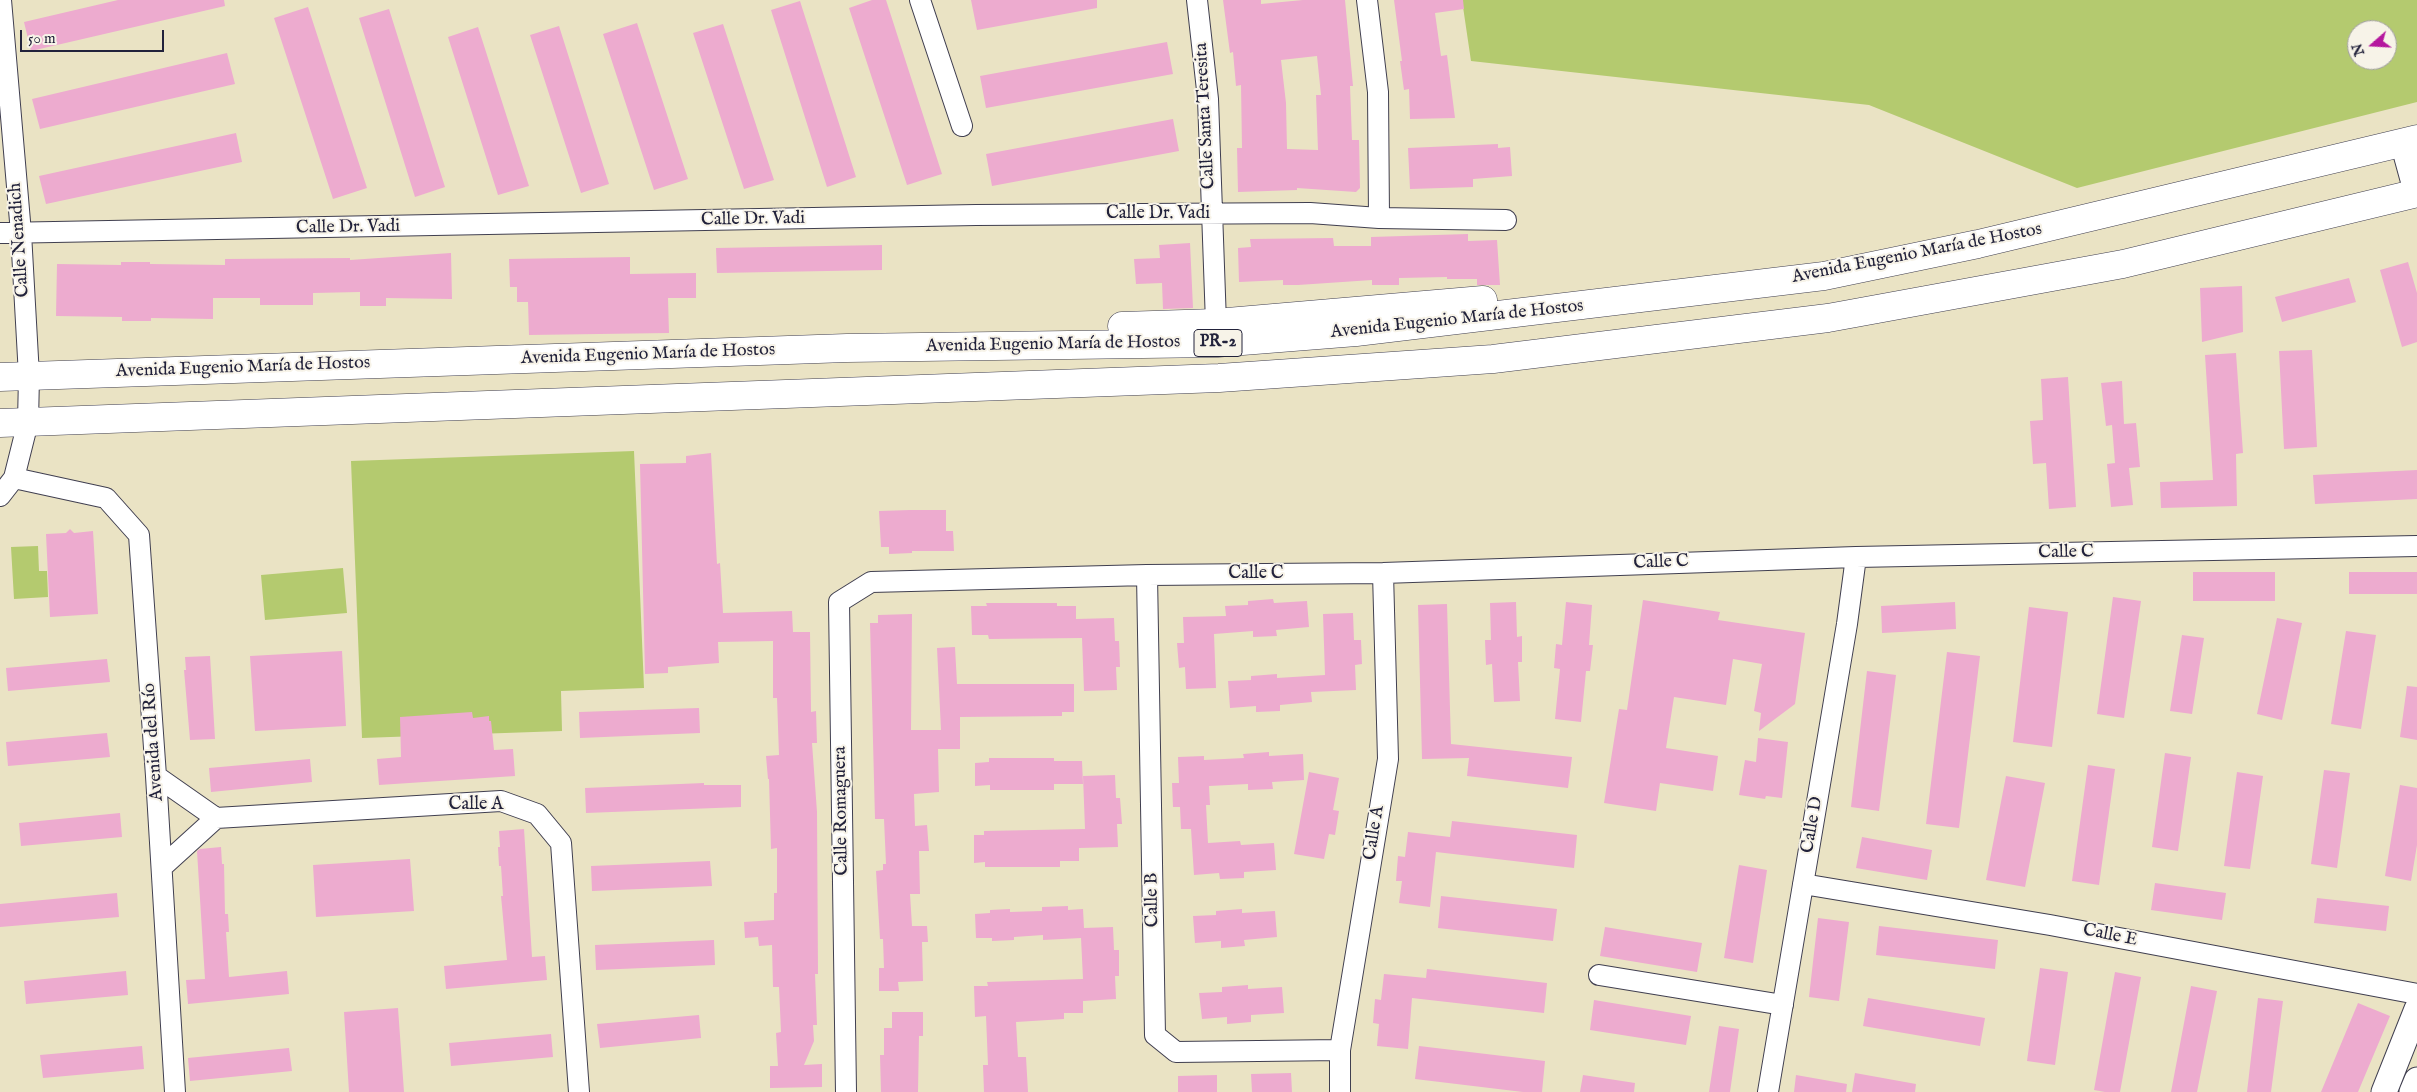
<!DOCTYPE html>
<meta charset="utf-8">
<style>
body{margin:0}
#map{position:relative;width:2417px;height:1092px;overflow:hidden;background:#eae3c4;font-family:"IM FELL English",serif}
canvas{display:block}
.north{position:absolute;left:2347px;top:20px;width:50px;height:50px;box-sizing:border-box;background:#f7f3e8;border:1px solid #a29fa3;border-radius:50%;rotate:251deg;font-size:14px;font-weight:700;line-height:20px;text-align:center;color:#22223b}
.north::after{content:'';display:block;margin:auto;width:18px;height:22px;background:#b5179e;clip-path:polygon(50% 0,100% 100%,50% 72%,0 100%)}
.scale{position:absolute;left:20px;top:30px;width:144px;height:22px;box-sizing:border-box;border:2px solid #22223b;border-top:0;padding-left:6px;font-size:15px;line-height:18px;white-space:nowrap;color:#22223b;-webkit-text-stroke:4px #f7f3e8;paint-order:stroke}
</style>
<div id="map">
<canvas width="2417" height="1092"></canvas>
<div class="north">N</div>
<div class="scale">50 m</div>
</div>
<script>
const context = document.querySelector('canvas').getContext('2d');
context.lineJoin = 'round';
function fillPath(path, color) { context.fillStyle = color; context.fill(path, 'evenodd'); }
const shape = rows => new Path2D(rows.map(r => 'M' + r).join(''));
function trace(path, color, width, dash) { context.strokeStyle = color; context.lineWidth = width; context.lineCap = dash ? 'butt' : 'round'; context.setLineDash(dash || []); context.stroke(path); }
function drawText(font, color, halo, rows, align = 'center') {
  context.font = font + ' "IM FELL English",serif'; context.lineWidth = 4; context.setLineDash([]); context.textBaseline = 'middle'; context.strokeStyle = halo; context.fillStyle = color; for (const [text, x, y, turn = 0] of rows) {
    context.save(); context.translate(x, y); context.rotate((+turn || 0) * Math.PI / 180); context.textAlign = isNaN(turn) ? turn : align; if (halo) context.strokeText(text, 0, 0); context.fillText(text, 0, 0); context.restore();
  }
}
const green = shape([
 [1462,0,2417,0,2417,102,2077,188,1869,105,1471,61],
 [2357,30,2387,30,2387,60,2357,60],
 [634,451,644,688,561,691,562,731,362,738,351,461],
 [38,546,39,571,47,571,48,597,14,599,11,547],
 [343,568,347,613,265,620,261,575]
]);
const building = shape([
 [118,0,224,0,225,6,31,51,24,22],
 [872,0,886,0,942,174,907,185,849,8],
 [971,0,1097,0,1097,8,977,30],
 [1223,0,1261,0,1261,4,1303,0,1345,0,1353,86,1350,86,1352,140,1359,140,1360,188,1356,192,1297,188,1297,190,1238,192,1237,148,1242,148,1241,85,1236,86,1233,52,1230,53],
 [1317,56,1321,95,1316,95,1318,150,1287,149,1286,103,1281,60],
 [1394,0,1463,0,1464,9,1435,13,1441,56,1447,55,1455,118,1410,119,1409,89,1404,90,1400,61,1402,61],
 [800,1,856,177,827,187,771,10],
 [308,7,367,188,333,199,274,18],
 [389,9,445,187,415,197,359,18],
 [637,23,688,179,654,190,603,34],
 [723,24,774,180,744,189,693,33],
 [559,26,609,184,581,193,530,35],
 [478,27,529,186,498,195,448,37],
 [1167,42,1173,74,986,108,980,76],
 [227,53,235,84,40,129,32,99],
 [1173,119,1179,151,992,186,986,154],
 [236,133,242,162,46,204,39,176],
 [1498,144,1498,148,1510,147,1512,176,1473,179,1473,187,1410,189,1408,148],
 [1468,234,1468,241,1497,240,1500,285,1477,285,1477,279,1447,279,1447,277,1399,278,1399,285,1372,285,1372,280,1298,285,1283,285,1283,280,1239,282,1238,248,1251,247,1250,239,1333,238,1334,246,1371,246,1371,237],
 [1190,243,1193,308,1163,309,1162,283,1136,284,1134,259,1160,258,1159,245],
 [882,245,882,270,717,273,716,248],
 [451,253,452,299,386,298,386,306,360,306,360,292,313,293,313,305,260,305,260,298,213,298,213,319,151,318,151,321,122,321,122,317,56,316,57,264,121,265,121,262,150,262,150,264,225,265,225,259,350,258,350,260],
 [630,257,630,274,696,273,696,298,668,298,669,333,529,335,528,302,517,302,517,287,510,287,509,259],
 [2408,262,2417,293,2417,342,2402,347,2380,270],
 [2349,278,2356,302,2282,322,2275,297],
 [2242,286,2243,332,2202,342,2200,288],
 [2312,350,2317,447,2284,449,2279,351],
 [2236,353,2243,453,2236,454,2237,506,2161,508,2160,482,2213,480,2205,355],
 [2068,377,2076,507,2049,509,2046,463,2033,464,2030,421,2043,420,2041,379],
 [2122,381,2124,424,2136,423,2140,467,2129,468,2133,505,2111,507,2107,464,2115,463,2112,425,2106,426,2101,383],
 [711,453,717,564,720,563,723,613,792,611,793,632,810,632,811,712,816,711,817,743,812,743,817,812,818,974,815,974,817,1025,813,1025,814,1041,804,1065,822,1064,822,1087,770,1088,770,1066,778,1066,776,1033,781,1032,779,987,773,987,772,945,759,946,758,937,745,938,744,922,774,920,774,893,777,893,777,848,771,849,769,779,768,779,766,756,779,755,777,698,773,698,773,641,718,642,719,663,668,667,668,673,645,674,640,464,686,463,686,456],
 [2417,470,2417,499,2315,504,2313,475],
 [910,510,946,510,946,531,953,531,954,551,912,551,912,553,889,554,889,547,881,547,879,511],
 [70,529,74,533,93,531,98,614,50,617,46,534,66,533],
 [2193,572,2275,572,2275,601,2193,601],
 [2349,572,2417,572,2417,594,2349,594],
 [2113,597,2141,601,2124,718,2097,714],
 [1273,599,1274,603,1307,601,1309,627,1276,630,1277,636,1253,637,1253,631,1214,634,1216,688,1186,689,1185,667,1179,668,1177,643,1184,643,1183,617,1226,616,1225,606,1248,605,1248,601],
 [1643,600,1720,612,1718,620,1805,633,1795,704,1759,731,1761,713,1754,711,1762,664,1733,659,1726,705,1674,697,1666,748,1718,756,1713,791,1660,783,1656,811,1604,803,1619,709,1627,710],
 [1516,602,1517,637,1522,636,1522,662,1518,662,1520,701,1494,702,1492,664,1486,665,1485,640,1491,640,1490,603],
 [1566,602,1592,605,1589,645,1593,645,1590,671,1586,671,1581,722,1555,719,1560,669,1554,668,1556,644,1562,645],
 [1955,602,1956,629,1882,633,1881,606],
 [986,603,1057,603,1057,606,1076,606,1076,619,1114,618,1115,641,1119,641,1120,667,1116,667,1117,690,1084,691,1082,638,989,639,988,635,972,635,971,606,987,606],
 [1447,604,1451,744,1572,757,1568,788,1467,776,1469,758,1422,759,1418,605],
 [2029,607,2068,612,2052,747,2013,742],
 [1353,613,1354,640,1361,640,1362,664,1355,665,1356,690,1311,692,1312,702,1280,705,1280,711,1256,712,1256,706,1230,708,1228,681,1251,680,1251,676,1277,674,1277,678,1325,675,1323,614],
 [912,614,911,730,941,730,937,648,955,647,957,684,1074,684,1074,712,1062,712,1062,716,960,717,960,749,938,749,939,792,914,794,915,826,927,825,929,851,919,851,920,894,910,894,912,926,927,926,928,942,922,942,923,981,898,982,899,991,879,991,879,968,884,968,883,939,880,939,876,871,883,870,883,864,886,864,884,819,875,819,870,623,878,623,878,615],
 [2277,618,2302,623,2282,720,2257,714],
 [2346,631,2376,635,2361,729,2331,724],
 [2182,635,2204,638,2192,714,2170,711],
 [342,651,346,726,255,731,250,656],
 [1947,652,1980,656,1959,828,1926,824],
 [210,656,215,739,190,740,184,670,186,670,185,657],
 [107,659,110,682,8,691,6,668],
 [1867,671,1896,675,1879,811,1851,807],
 [2407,686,2417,687,2417,740,2400,737],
 [699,708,700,733,580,738,579,712],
 [472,712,473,718,489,716,489,721,491,721,494,750,513,749,515,776,379,785,377,759,401,757,400,717],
 [107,733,110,757,8,766,6,742],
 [1758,738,1788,742,1782,798,1766,796,1765,799,1739,795,1745,760,1756,762],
 [1269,752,1269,756,1303,754,1304,780,1272,782,1273,789,1248,790,1248,784,1209,786,1210,805,1206,805,1208,843,1240,841,1241,845,1274,843,1276,870,1244,872,1244,878,1220,879,1219,873,1194,875,1191,829,1181,829,1180,807,1173,807,1172,783,1179,783,1178,757,1204,756,1204,760,1244,758,1243,754],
 [2165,753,2191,757,2178,851,2152,847],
 [989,758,1054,758,1054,761,1082,761,1083,784,1054,784,1054,790,990,790,990,785,975,786,975,763,989,762],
 [310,759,312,782,211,792,209,768],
 [2088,765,2115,769,2099,885,2072,881],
 [2324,770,2350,773,2337,868,2311,864],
 [1309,772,1339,778,1333,810,1339,811,1335,835,1329,834,1324,859,1294,854],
 [2237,772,2263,776,2250,869,2224,866],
 [1115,775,1116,798,1120,798,1122,824,1117,824,1118,847,1079,848,1079,861,1060,861,1060,867,985,867,985,862,974,863,974,835,984,835,984,831,1085,829,1083,776],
 [2006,776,2045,783,2025,887,1986,880],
 [704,783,704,785,741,785,741,807,586,813,585,788],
 [2400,785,2417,788,2417,845,2411,881,2385,876],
 [120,813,122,837,21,846,19,823],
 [1452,821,1577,835,1574,868,1436,852,1430,907,1399,903,1402,881,1396,881,1398,856,1405,857,1408,832,1450,837],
 [524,829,532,957,545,956,547,980,446,989,444,966,507,960,501,896,503,896,501,866,499,866,498,847,500,847,499,831],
 [1862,837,1932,850,1927,880,1856,868],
 [221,847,222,864,224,864,225,914,228,914,229,932,226,932,229,977,287,971,289,994,188,1004,186,980,205,979,197,851,200,849],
 [410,859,414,911,316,917,313,865],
 [710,861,712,886,592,891,591,866],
 [1739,865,1767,870,1753,963,1724,958],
 [2155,883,2226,893,2222,920,2151,910],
 [117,893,119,917,0,927,0,904],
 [1441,896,1557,909,1553,941,1438,928],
 [2317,898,2389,906,2386,931,2314,923],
 [1068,906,1068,910,1083,909,1084,928,1113,927,1114,950,1119,950,1119,976,1115,976,1116,999,1083,1001,1083,1013,1064,1013,1064,1019,1016,1022,1018,1057,1026,1057,1028,1092,984,1092,983,1065,988,1065,986,1016,975,1017,974,986,988,986,987,982,1083,979,1081,938,1043,940,1043,935,1014,937,1014,940,992,941,992,938,976,938,975,914,990,913,990,910,1010,909,1010,912,1042,911,1042,907],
 [1242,909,1242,913,1275,911,1277,937,1244,940,1245,946,1221,948,1221,941,1195,943,1193,916,1216,915,1216,911],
 [1818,918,1849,922,1839,1001,1809,997],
 [1879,926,1998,940,1995,969,1876,955],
 [1605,927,1702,943,1697,972,1600,956],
 [714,940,715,965,596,970,595,945],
 [2040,968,2068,972,2055,1065,2027,1061],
 [1427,969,1547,983,1544,1013,1412,998,1408,1049,1377,1046,1379,1024,1373,1023,1375,999,1381,1000,1384,974,1426,978],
 [126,971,128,995,26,1004,24,981],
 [2115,972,2141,977,2120,1092,2105,1092,2094,1090],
 [1248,985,1248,989,1282,987,1284,1013,1251,1015,1251,1022,1227,1024,1227,1017,1202,1019,1199,993,1222,992,1222,987],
 [2191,986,2217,991,2197,1092,2171,1092],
 [1868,998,1985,1018,1980,1046,1863,1026],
 [2258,998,2283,1001,2271,1092,2247,1092],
 [1594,1000,1691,1016,1686,1045,1590,1030],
 [2358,1003,2390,1016,2358,1092,2321,1092],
 [398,1008,404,1092,349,1092,344,1012],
 [892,1012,923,1012,923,1036,919,1036,918,1092,881,1092,880,1055,884,1055,884,1028,892,1028],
 [699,1015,701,1038,600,1048,597,1024],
 [1719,1026,1739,1029,1730,1092,1709,1092],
 [551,1034,553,1057,451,1066,449,1043],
 [142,1046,144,1069,43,1078,40,1055],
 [1419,1046,1545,1061,1542,1092,1523,1092,1415,1079],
 [289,1048,292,1071,190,1081,188,1058],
 [1291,1073,1292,1092,1252,1092,1251,1074],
 [1855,1073,1916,1084,1915,1092,1852,1092],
 [1217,1075,1217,1092,1178,1092,1178,1076],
 [1583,1075,1635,1083,1634,1092,1580,1092],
 [1796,1075,1847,1084,1846,1092,1794,1092]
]);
const minor = shape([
 [920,0,962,126],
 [1197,0,1208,99,1216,323],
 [1367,0,1378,92,1379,218],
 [0,233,976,215,1310,213,1379,218,1506,220],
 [14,478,106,498,139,535,156,776,175,1092],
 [0,496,14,478,28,422,29,376,21,233,1,0],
 [1147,575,1155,1035,1176,1052,1340,1050],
 [156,776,216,818,501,801,537,814,561,843,579,1092],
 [162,867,216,818],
 [1803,884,2050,925,2417,994],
 [1599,975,1783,1005],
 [846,1092,839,602,871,582,1147,575,1383,573,1856,557,2417,546],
 [1340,1092,1340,1050,1388,759,1383,573],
 [1768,1092,1847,624,1856,557]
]);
const major = shape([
 [2403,143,2417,194],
 [2384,1092,2417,1009],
 [2412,1092,2417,1080]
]);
const highway = shape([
 [1122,326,1216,323,1483,300],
 [0,377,847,348,1217,343,1356,332,1824,276,1978,244,2417,139],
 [0,423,1219,378,1493,359,1828,318,2123,264,2417,193]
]);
const shields = [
 [1218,343,48]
];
const shieldNames = [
 ["PR-2",1218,343]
];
const streetNames = [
 ["Calle Santa Teresita",1206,116,-93],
 ["Calle Dr. Vadi",1158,214],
 ["Calle Dr. Vadi",753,220,-1],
 ["Calle Dr. Vadi",348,228,-1],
 ["Calle Nenadich",20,240,-94],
 ["Avenida Eugenio María de Hostos",1917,254,-11],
 ["Avenida Eugenio María de Hostos",1457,320,-6],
 ["Avenida Eugenio María de Hostos",1053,345,-1],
 ["Avenida Eugenio María de Hostos",648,355,-2],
 ["Avenida Eugenio María de Hostos",243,368,-2],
 ["Calle C",2066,553,-1],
 ["Calle C",1661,563,-2],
 ["Calle C",1256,574],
 ["Avenida del Río",154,742,-94],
 ["Calle A",476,805],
 ["Calle Romaguera",842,811,-91],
 ["Calle D",1813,825,-80],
 ["Calle A",1375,833,-81],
 ["Calle B",1153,900,-91],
 ["Calle E",2110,936,11]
];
fillPath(green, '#b4ca6f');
fillPath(building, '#edabcf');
trace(minor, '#403f50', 22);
trace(major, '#403f50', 27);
trace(highway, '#403f50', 29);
trace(minor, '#fff', 20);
trace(major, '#fff', 25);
trace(highway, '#fff', 28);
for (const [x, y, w] of shields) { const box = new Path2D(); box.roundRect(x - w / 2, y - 13.5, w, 27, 4); context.fillStyle = '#f7f3e8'; context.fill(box); trace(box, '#22223b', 1); }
drawText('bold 16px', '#22223b', null, shieldNames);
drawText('18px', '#22223b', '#f7f3e8', streetNames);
</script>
